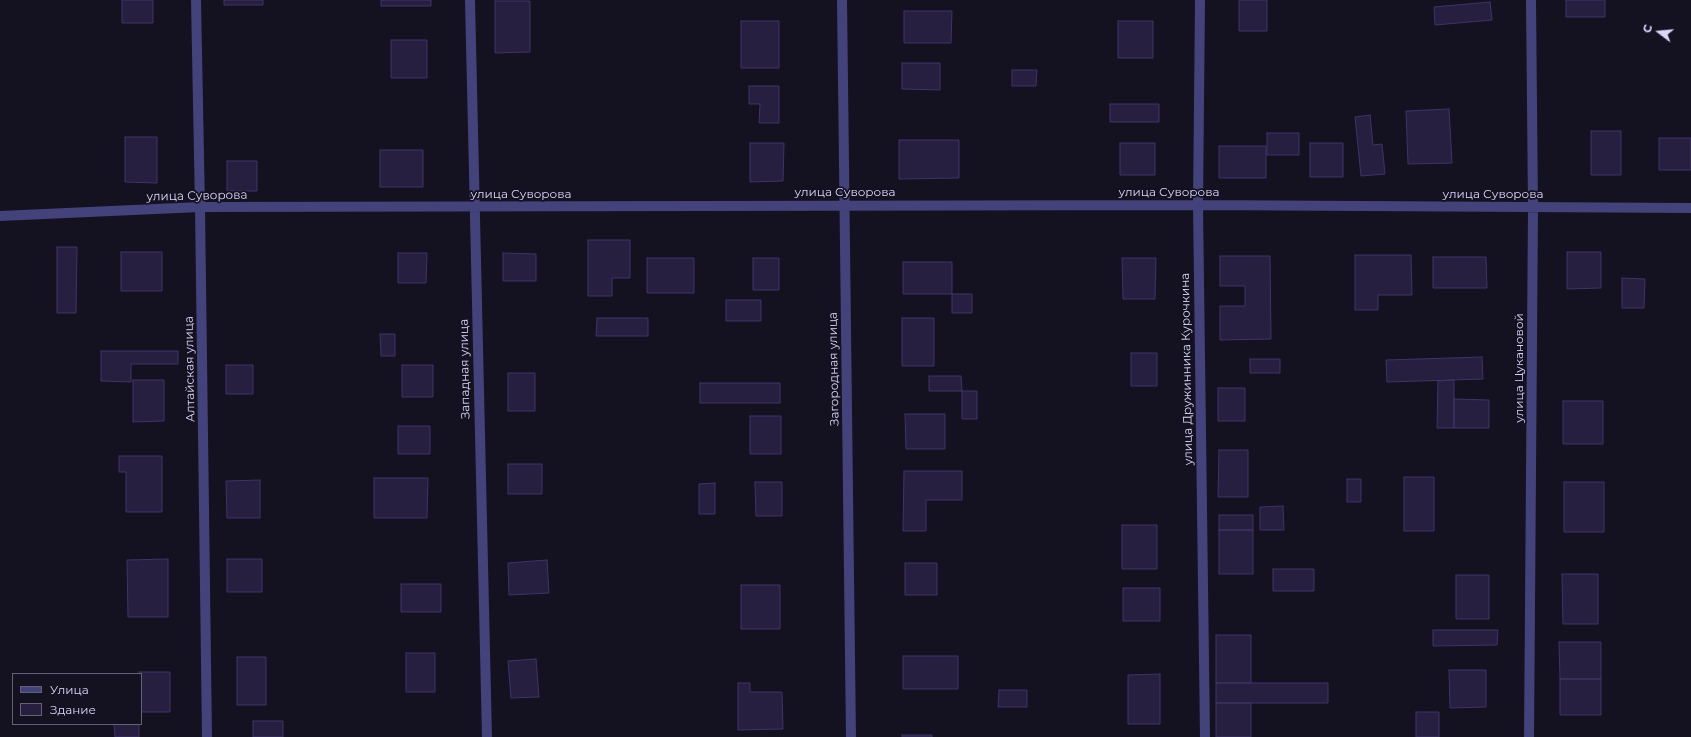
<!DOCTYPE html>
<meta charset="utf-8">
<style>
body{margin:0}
#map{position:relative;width:1691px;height:737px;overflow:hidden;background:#141121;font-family:Montserrat,sans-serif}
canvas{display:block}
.legend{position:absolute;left:12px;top:673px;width:130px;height:52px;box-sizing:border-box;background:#141121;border:1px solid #636078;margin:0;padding:5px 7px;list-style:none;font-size:12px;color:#dad6fa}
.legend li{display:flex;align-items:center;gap:8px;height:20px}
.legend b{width:20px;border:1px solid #636078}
.north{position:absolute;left:1639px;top:12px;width:40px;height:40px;-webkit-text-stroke:3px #141121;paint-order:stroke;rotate:286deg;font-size:11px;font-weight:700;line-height:16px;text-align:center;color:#dad6fa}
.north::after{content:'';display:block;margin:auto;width:14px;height:18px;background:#dad6fa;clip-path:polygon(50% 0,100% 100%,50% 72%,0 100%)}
</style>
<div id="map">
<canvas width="1691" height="737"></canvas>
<ul class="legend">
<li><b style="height:5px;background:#44427b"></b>Улица</li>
<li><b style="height:11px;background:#261f40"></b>Здание</li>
</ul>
<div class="north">С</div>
</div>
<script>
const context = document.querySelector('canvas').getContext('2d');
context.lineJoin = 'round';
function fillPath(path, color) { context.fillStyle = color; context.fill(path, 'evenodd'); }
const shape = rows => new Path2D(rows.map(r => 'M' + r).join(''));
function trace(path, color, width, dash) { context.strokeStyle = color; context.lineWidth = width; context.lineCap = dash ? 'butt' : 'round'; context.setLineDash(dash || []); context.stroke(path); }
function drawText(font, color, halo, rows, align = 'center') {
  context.font = font + ' Montserrat,sans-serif'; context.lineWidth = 3.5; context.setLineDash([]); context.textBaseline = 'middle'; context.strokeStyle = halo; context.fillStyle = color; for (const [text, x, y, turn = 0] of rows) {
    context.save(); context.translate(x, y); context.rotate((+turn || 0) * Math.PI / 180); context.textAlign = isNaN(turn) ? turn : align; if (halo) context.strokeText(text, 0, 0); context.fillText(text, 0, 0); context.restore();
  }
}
const building = shape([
 [122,0,153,0,153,23,122,23,122,0],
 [224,0,263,0,263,5,224,5,224,0],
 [381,0,431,0,431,6,381,6,381,0],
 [1239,0,1267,0,1267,31,1239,31,1239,0],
 [1566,0,1605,0,1605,17,1566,17,1566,0],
 [495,1,530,1,530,52,495,53,495,1],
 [1490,2,1492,20,1435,25,1434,7,1490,2],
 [904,11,952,11,951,43,904,43,904,11],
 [741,21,779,21,779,68,741,68,741,21],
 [1118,21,1153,21,1153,58,1118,58,1118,21],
 [391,40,427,40,427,78,391,78,391,40],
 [902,63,940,63,940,90,902,89,902,63],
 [1012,70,1037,70,1036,86,1012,86,1012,70],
 [749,86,779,86,779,123,759,123,760,104,749,104,749,86],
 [1110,104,1159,104,1159,122,1110,122,1110,104],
 [1449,109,1452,163,1408,164,1406,111,1449,109],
 [1370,115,1373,145,1382,144,1385,174,1361,176,1355,117,1370,115],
 [1591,131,1621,131,1621,175,1591,175,1591,131],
 [1267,133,1299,133,1299,155,1267,155,1267,133],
 [125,137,157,137,157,183,125,182,125,137],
 [1659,138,1691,138,1691,170,1659,170,1659,138],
 [899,140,959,140,959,178,899,179,899,140],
 [750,143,784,143,783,181,750,182,750,143],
 [1120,143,1155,143,1155,175,1120,175,1120,143],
 [1310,143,1343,143,1343,177,1310,177,1310,143],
 [1219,146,1266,146,1266,178,1219,178,1219,146],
 [380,150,423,150,423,187,380,187,380,150],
 [227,161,257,161,257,191,227,191,227,161],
 [588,240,630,240,630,278,612,278,612,296,588,296,588,240],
 [57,247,77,247,76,313,57,313,57,247],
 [121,252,162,252,162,291,121,291,121,252],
 [1567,252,1601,252,1601,288,1567,289,1567,252],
 [398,253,427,253,426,283,398,283,398,253],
 [503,253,536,254,536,281,503,281,503,253],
 [1355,255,1411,255,1412,295,1378,295,1378,310,1355,310,1355,255],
 [1220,256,1270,256,1271,339,1220,340,1220,306,1245,306,1245,286,1220,286,1220,256],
 [1433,257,1486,257,1487,288,1433,288,1433,257],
 [647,258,694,258,694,293,647,293,647,258],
 [753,258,779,258,779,290,753,290,753,258],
 [1122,258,1156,258,1155,299,1123,299,1122,258],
 [903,262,952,262,952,294,903,294,903,262],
 [1622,278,1645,279,1644,308,1622,308,1622,278],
 [952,294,972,294,972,313,952,313,952,294],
 [726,300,761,300,761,321,726,321,726,300],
 [597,318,648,318,648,336,596,336,597,318],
 [902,318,934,318,934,366,902,366,902,318],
 [380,334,395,334,395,356,381,356,380,334],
 [101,351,178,351,178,364,131,364,131,382,101,381,101,351],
 [1131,353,1157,353,1157,386,1131,386,1131,353],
 [1482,357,1483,379,1387,382,1386,360,1482,357],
 [1250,359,1280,359,1280,373,1250,373,1250,359],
 [226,365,253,365,253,394,226,394,226,365],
 [402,365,433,365,433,397,402,397,402,365],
 [508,373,535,373,535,411,508,411,508,373],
 [929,376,961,376,962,391,929,391,929,376],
 [133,380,164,380,164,421,133,422,133,380],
 [1454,380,1454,428,1437,428,1438,381,1454,380],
 [700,383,780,383,780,403,700,403,700,383],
 [1218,388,1245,388,1245,421,1218,421,1218,388],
 [962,391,977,391,977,419,962,419,962,391],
 [1454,399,1489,400,1489,428,1454,428,1454,399],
 [1563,401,1603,401,1603,444,1563,444,1563,401],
 [905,414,945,414,945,449,906,449,905,414],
 [750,416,781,416,781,454,750,454,750,416],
 [398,426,430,426,430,454,398,454,398,426],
 [1219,450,1248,450,1248,497,1218,497,1219,450],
 [119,456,162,456,162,512,126,512,126,472,119,472,119,456],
 [508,464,542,464,542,494,508,494,508,464],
 [904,471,962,471,962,500,926,500,926,531,903,531,904,471],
 [1404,477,1434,477,1434,531,1404,531,1404,477],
 [374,478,428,478,427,518,374,518,374,478],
 [1347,479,1361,479,1361,502,1347,502,1347,479],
 [260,480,260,518,227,518,226,481,260,480],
 [755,482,782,482,782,516,756,516,755,482],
 [1564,482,1604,482,1604,532,1564,532,1564,482],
 [715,483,715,514,699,514,699,484,715,483],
 [1283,506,1284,530,1260,530,1260,507,1283,506],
 [1219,515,1253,515,1253,530,1219,530,1219,515],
 [1122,525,1157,525,1157,569,1122,569,1122,525],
 [1219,530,1253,530,1253,574,1219,574,1219,530],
 [168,559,168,617,128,617,127,560,168,559],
 [227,559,262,559,262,592,227,592,227,559],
 [547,560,549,593,509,595,508,563,547,560],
 [905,563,937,563,937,595,905,595,905,563],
 [1273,569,1314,569,1314,591,1273,591,1273,569],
 [1562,574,1598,574,1598,624,1563,624,1562,574],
 [1456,575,1489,575,1489,619,1456,619,1456,575],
 [401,584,441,584,441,612,401,612,401,584],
 [741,585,780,585,780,629,741,629,741,585],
 [1123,588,1160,588,1160,621,1123,621,1123,588],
 [1433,630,1498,630,1497,645,1433,646,1433,630],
 [1216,635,1251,635,1251,683,1216,683,1216,635],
 [1559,642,1601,642,1601,679,1560,679,1559,642],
 [406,653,435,653,435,692,406,692,406,653],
 [903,656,958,656,958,689,903,689,903,656],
 [237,657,266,657,266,705,237,705,237,657],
 [536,659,539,697,511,698,508,661,536,659],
 [1449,670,1486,670,1486,707,1450,708,1449,670],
 [139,672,170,672,170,712,141,712,141,674,139,674,139,672],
 [1160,674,1160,724,1128,724,1128,675,1160,674],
 [1560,679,1601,679,1601,715,1560,715,1560,679],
 [738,683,750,683,750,692,782,692,783,729,738,730,738,683],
 [1216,683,1328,683,1328,703,1216,703,1216,683],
 [999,690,1027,690,1027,707,998,707,999,690],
 [1216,703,1251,703,1251,737,1216,737,1216,703],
 [1416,712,1439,712,1439,737,1416,737,1416,712],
 [253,721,283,721,283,737,253,737,253,721],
 [114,724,139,724,139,737,115,737,114,724],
 [902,735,932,735,932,737,902,737,902,735]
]);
const minor = shape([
 [196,0,200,207,207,737],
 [470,0,487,737],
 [842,0,851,737],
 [1200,0,1198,205,1205,737],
 [0,216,200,207,1198,205,1691,208],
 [1529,737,1533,208,1531,0]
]);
const streetNames = [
 ["улица Суворова",845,192],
 ["улица Суворова",1169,192],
 ["улица Суворова",521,194],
 ["улица Суворова",1493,194],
 ["улица Суворова",197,196,-1],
 ["улица Цукановой",1519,368,-90],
 ["Алтайская улица",190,369,-91],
 ["Западная улица",465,369,-91],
 ["Загородная улица",834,369,-91],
 ["улица Дружинника Курочкина",1187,369,-91]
];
fillPath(building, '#261f40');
trace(building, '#3f3469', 1);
trace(minor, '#44427b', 10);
drawText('12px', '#dad6fa', '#141121', streetNames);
</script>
